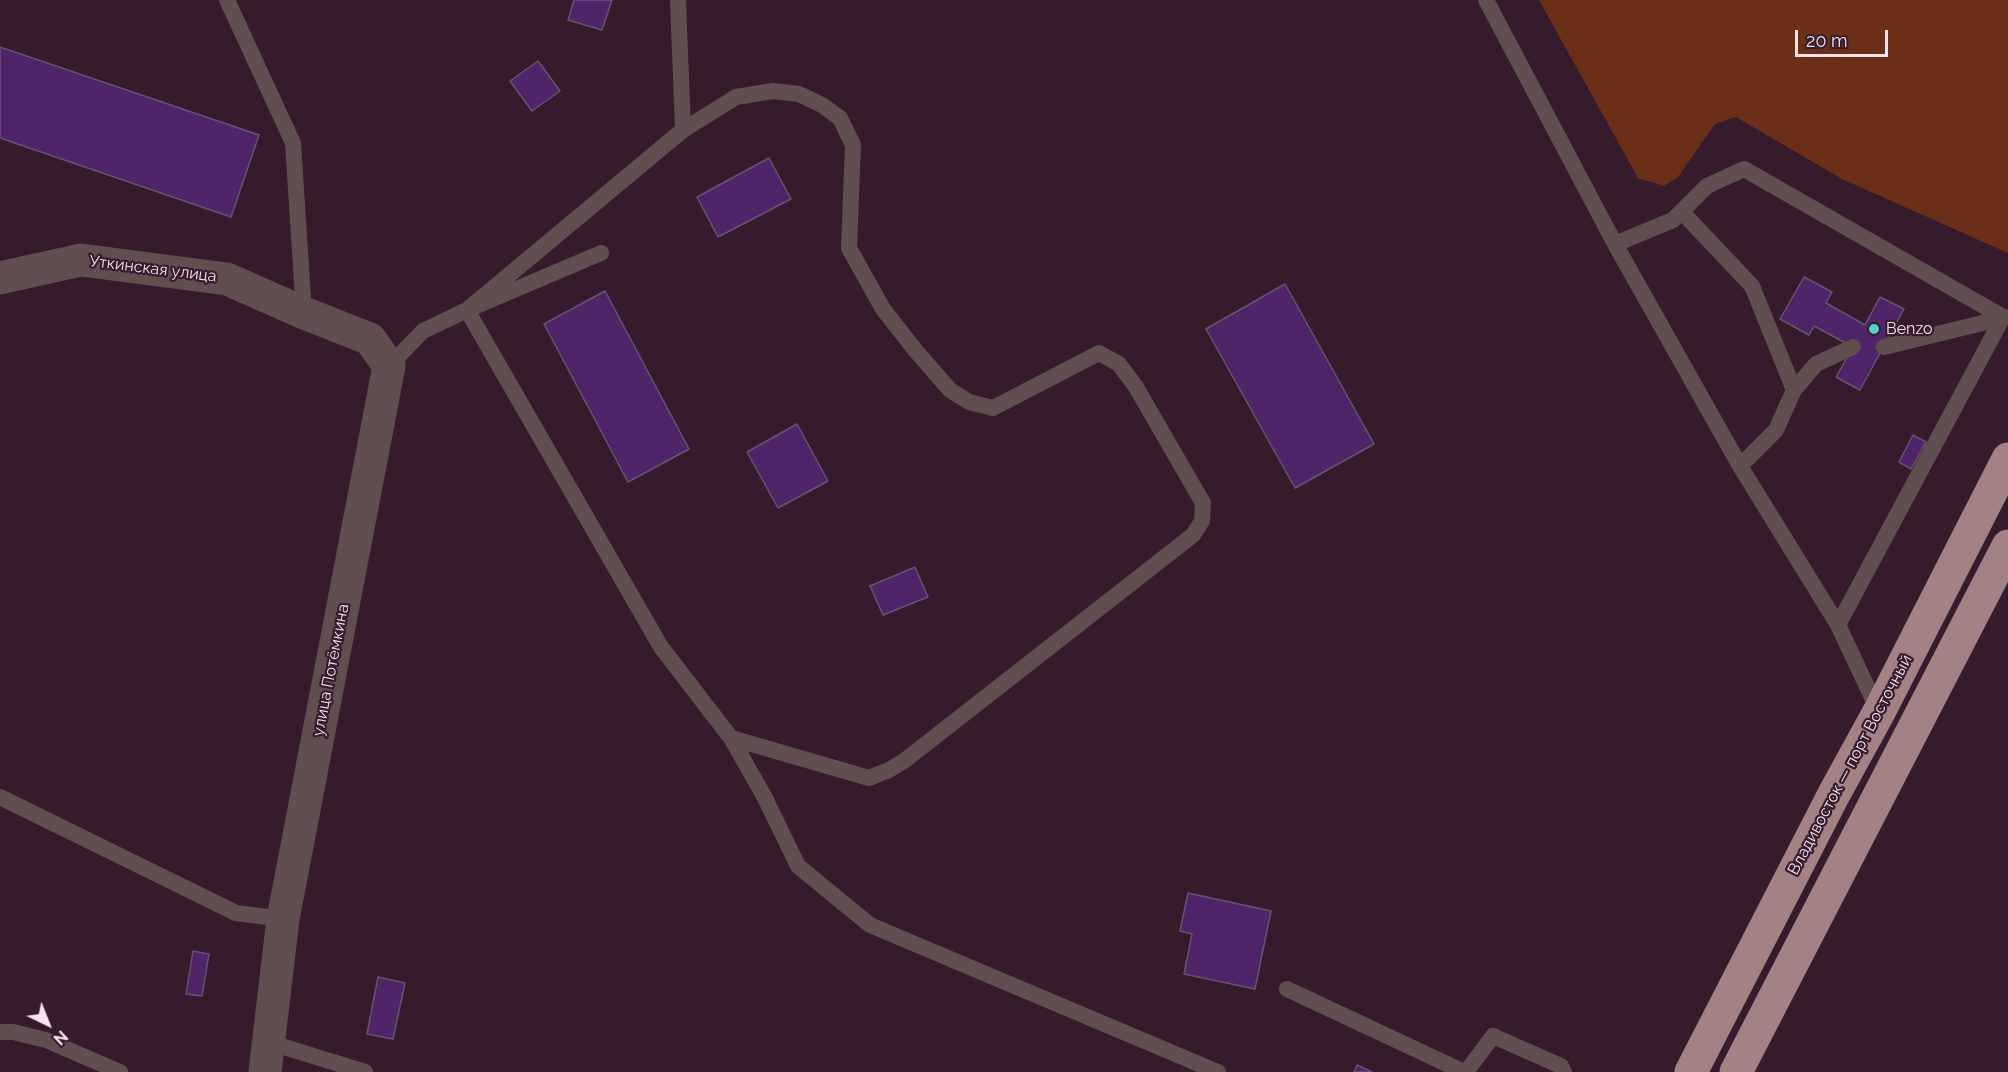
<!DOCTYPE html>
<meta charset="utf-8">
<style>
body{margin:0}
#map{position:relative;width:2008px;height:1072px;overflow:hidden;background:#351b2c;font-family:Raleway,sans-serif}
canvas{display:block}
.north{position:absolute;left:18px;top:994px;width:60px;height:60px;-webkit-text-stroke:4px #351b2c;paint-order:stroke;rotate:137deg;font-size:16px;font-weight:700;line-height:24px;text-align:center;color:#f5e3ee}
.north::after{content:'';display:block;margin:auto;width:21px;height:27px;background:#f5e3ee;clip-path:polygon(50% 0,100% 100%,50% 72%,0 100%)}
.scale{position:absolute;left:1795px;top:30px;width:93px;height:27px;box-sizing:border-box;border:3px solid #f5e3ee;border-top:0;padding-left:8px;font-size:18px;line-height:21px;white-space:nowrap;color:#f5e3ee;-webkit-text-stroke:4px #351b2c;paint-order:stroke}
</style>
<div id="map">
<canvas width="2008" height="1072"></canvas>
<div class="north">N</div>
<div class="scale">20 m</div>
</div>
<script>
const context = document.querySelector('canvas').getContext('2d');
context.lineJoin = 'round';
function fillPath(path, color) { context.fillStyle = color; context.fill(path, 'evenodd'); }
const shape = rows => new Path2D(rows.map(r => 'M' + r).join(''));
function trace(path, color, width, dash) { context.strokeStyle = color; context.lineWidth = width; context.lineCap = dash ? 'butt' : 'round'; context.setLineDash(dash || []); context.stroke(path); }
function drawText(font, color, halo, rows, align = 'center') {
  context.font = font + ' Raleway,sans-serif'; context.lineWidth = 4.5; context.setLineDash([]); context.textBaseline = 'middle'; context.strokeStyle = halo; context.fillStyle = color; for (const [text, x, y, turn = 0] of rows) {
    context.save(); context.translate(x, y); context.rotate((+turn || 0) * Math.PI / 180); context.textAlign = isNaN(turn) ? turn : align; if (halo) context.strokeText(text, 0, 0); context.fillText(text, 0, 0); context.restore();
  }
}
const green = shape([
 [1539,0,2008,0,2008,253,1842,179,1736,117,1715,124,1678,177,1664,186,1638,178]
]);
const building = shape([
 [574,0,612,0,602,30,568,20,574,0],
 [0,47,259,135,231,217,0,138,0,47],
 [538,61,560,91,532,111,510,81,538,61],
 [769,158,791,199,718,237,697,197,769,158],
 [1804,277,1832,292,1826,303,1865,325,1880,297,1904,309,1860,390,1836,377,1853,347,1814,326,1809,335,1780,319,1804,277],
 [1285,284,1374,444,1295,488,1206,329,1285,284],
 [605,291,689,449,628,482,544,324,605,291],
 [797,424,828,481,778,508,747,452,797,424],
 [1913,435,1926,442,1911,469,1899,462,1913,435],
 [915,567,928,597,883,615,870,586,915,567],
 [1188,893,1271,911,1255,989,1184,974,1192,934,1180,931,1188,893],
 [193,951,209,954,202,996,186,994,193,951],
 [378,977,405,983,393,1039,367,1034,378,977],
 [1357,1065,1372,1072,1354,1072,1357,1065]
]);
const service = shape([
 [227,0,293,143,304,313],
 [678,0,683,130],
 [1486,0,1615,244,1740,466,1838,625,1879,712],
 [1682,212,1752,286,1794,390],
 [1615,244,1673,220,1707,186,1744,169,2003,317,1838,625],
 [467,310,683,130,736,97,773,91,799,94,822,105,840,118,853,145,849,248,883,309,916,351,950,390,969,402,993,408,1099,353,1119,364,1136,387,1203,503,1202,521,1193,535,904,761,889,770,869,778,731,738],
 [467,310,661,647,731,738,764,796,798,866,870,925,1218,1072],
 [1884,347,2007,317],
 [389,366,423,331,467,310,601,253],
 [1740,466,1776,430,1794,390,1816,364,1853,347],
 [0,797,236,913,283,919],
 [1287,989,1464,1072],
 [0,1032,13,1032,46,1040,120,1072],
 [268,1042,365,1072],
 [1466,1072,1493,1036,1561,1066,1564,1072]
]);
const minor = shape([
 [0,278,81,260,227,279,304,313,370,339,389,366,283,919,265,1072]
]);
const trunk = shape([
 [1691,1072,1834,794,1879,712,2008,459],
 [1736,1072,2008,546]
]);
const markers = [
 [1874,329,6,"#54cdc8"]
];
const streetNames = [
 ["Уткинская улица",153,269,7],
 ["улица Потёмкина",331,670,-79],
 ["Владивосток — порт Восточный",1850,765,-62]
];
const poiNames = [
 ["Benzo",1886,329]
];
fillPath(green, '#6b2f17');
fillPath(building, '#502469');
trace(building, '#655571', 1.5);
trace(service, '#604f51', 16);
trace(minor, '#604f51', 33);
trace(trunk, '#a48184', 33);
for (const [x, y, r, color] of markers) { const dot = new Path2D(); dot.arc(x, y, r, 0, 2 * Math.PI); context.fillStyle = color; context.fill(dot); trace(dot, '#351b2c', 2); }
drawText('16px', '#f5e3ee', '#351b2c', streetNames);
drawText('16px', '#f5e3ee', '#351b2c', poiNames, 'left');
</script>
